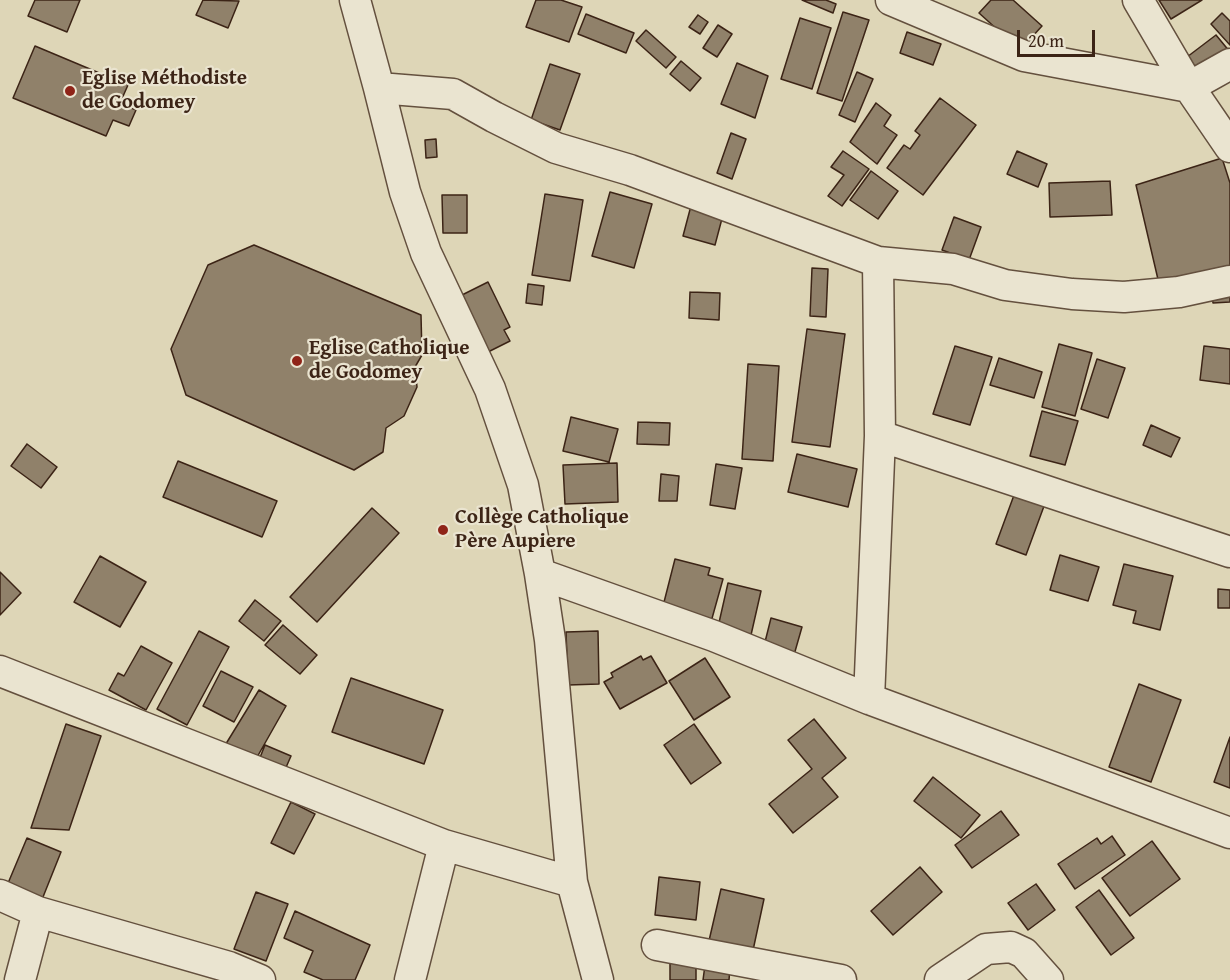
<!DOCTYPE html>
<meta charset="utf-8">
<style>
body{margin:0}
#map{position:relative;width:1230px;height:980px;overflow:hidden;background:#ded6b7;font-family:"Gentium Book Plus",serif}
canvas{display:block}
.scale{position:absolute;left:1017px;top:30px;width:78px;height:27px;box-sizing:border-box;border:3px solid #3c2416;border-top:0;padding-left:8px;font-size:18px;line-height:21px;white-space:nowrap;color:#3c2416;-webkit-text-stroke:4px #eae4d0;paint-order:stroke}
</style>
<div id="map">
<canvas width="1230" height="980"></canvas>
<div class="scale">20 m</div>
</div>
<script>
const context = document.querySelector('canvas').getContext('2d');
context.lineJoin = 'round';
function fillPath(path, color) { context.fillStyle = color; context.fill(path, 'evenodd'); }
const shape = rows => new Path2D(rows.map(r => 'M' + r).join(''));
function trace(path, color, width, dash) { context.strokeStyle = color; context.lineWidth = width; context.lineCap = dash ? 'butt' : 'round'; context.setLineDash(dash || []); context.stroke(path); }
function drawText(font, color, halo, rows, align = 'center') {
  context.font = font + ' "Gentium Book Plus",serif'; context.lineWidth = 4.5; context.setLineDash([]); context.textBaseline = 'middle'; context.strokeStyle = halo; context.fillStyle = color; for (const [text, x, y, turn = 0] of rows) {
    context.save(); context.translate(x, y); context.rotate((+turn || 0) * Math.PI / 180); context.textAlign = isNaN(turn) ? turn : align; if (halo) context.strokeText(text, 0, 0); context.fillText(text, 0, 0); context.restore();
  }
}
const building = shape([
 [35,0,80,0,67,32,28,16,35,0],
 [203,0,239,1,228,28,196,15,203,0],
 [536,0,561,0,582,7,569,42,526,27,536,0],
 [802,0,826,0,836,4,833,13,802,0],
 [991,0,1013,0,1042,26,1020,50,979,13,991,0],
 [1159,0,1202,0,1171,19,1159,0],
 [843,12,869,20,842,101,817,93,843,12],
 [1222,13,1230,21,1230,45,1211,24,1222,13],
 [586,14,634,33,626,53,578,34,586,14],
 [698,15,708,22,700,34,689,27,698,15],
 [800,18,831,28,812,89,781,79,800,18],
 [718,25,732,34,717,57,703,48,718,25],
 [646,30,676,57,666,68,636,41,646,30],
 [907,32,941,44,933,65,900,53,907,32],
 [1216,35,1230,52,1202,77,1187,57,1216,35],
 [35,46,128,85,120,103,136,110,129,126,113,120,106,136,13,98,35,46],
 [681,61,701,78,690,91,670,74,681,61],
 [737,63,768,76,755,118,721,104,737,63],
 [550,64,580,74,560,130,531,120,550,64],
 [857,72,873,79,855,122,839,115,857,72],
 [940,98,976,125,923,195,887,168,904,145,910,149,920,135,915,131,940,98],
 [876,103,891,115,884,126,897,135,877,164,850,142,876,103],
 [731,133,746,139,732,179,717,173,731,133],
 [436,139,437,157,426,158,425,140,436,139],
 [843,151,869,169,842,206,828,196,844,175,831,167,843,151],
 [1017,151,1047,164,1038,187,1007,174,1017,151],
 [1222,158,1230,183,1230,271,1160,288,1136,185,1222,158],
 [871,171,898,191,878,219,850,200,871,171],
 [1110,181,1112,215,1050,217,1049,183,1110,181],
 [610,192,652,204,634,268,592,256,610,192],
 [545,194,583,200,570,281,532,275,545,194],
 [442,195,467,195,467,233,443,233,442,195],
 [692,202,724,211,715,245,683,236,692,202],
 [954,217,981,227,969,260,942,250,954,217],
 [254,245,421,315,422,355,415,367,417,387,404,416,386,428,383,452,354,470,186,395,171,349,208,265,254,245],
 [812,268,828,269,826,317,810,316,812,268],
 [488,282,510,327,504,330,510,341,482,355,452,300,488,282],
 [528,284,544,286,542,305,526,303,528,284],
 [1230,287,1230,302,1213,303,1211,289,1230,287],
 [690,292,720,293,719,320,689,318,690,292],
 [807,329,845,334,830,447,792,442,807,329],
 [1059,344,1092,353,1075,416,1042,407,1059,344],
 [955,346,992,357,970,425,933,414,955,346],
 [1204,346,1230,349,1230,384,1200,380,1204,346],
 [999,358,1042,372,1034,398,990,385,999,358],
 [1097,359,1125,368,1108,418,1081,409,1097,359],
 [748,364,779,366,773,461,742,459,748,364],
 [1042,411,1078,421,1065,465,1030,456,1042,411],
 [571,417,618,429,609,462,563,451,571,417],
 [638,422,670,423,669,445,637,444,638,422],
 [1151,425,1180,438,1171,457,1143,445,1151,425],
 [27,444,57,467,41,488,11,466,27,444],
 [797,454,857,469,848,507,788,492,797,454],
 [178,461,277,501,262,537,163,497,178,461],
 [617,463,618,502,565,504,563,465,617,463],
 [716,464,742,468,735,509,710,505,716,464],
 [661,474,679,476,677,501,659,501,661,474],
 [1017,487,1047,498,1026,555,996,544,1017,487],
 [372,508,399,533,317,622,290,597,372,508],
 [1060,555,1099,567,1088,601,1050,590,1060,555],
 [100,556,146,582,120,627,74,602,100,556],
 [675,559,710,568,708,575,723,579,711,622,662,610,675,559],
 [1124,564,1173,576,1160,630,1133,623,1136,611,1113,605,1124,564],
 [0,572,21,593,0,615,0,572],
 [728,583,761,591,751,635,718,627,728,583],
 [1218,589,1230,590,1230,608,1218,608,1218,589],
 [255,600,281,621,264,641,239,621,255,600],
 [771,618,802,627,792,662,762,654,771,618],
 [283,625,317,655,300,674,265,645,283,625],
 [199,631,229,647,187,725,157,709,199,631],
 [598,631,599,684,568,685,566,632,598,631],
 [141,646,172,663,146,710,109,690,118,673,124,676,141,646],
 [641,656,643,660,651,656,667,683,620,709,604,682,613,677,611,673,641,656],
 [705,658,730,697,694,720,669,681,705,658],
 [221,671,253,687,234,722,203,706,221,671],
 [351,678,443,710,424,764,332,732,351,678],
 [1139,684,1181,700,1151,782,1109,767,1139,684],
 [259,690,286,706,256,759,224,747,259,690],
 [814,719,846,758,822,778,838,797,793,833,769,804,812,769,788,740,814,719],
 [66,724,101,736,69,830,31,828,66,724],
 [694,724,721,763,691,784,664,745,694,724],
 [1230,737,1230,788,1214,782,1230,737],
 [265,745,291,756,284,772,259,760,265,745],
 [933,777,980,815,961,838,914,801,933,777],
 [291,802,315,814,294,854,271,843,291,802],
 [1001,811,1019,835,972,868,955,845,1001,811],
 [1112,836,1125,855,1075,889,1058,864,1097,838,1101,844,1112,836],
 [27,838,61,852,41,902,6,888,27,838],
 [1152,841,1180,879,1130,916,1102,878,1152,841],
 [920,867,942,892,893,935,871,911,920,867],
 [659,877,700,882,696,920,655,915,659,877],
 [1036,884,1055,910,1028,930,1008,903,1036,884],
 [721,889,764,899,752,955,708,945,721,889],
 [1099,890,1134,938,1111,955,1076,907,1099,890],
 [256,892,288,904,266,961,234,949,256,892],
 [295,911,370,945,355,980,323,980,304,972,313,951,284,938,295,911],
 [670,963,696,964,696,980,670,980,670,963],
 [705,965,730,967,729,980,703,980,705,965]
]);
const street = shape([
 [355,0,379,88,453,94,494,117,556,148,630,170,878,262,953,269,1005,285,1072,294,1124,297,1179,292,1230,281],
 [891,0,1024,56,1189,87,1230,64],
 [1138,0,1189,87,1230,147],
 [379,88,405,192,426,253,490,389,523,485,540,574,714,636,869,699,1230,833],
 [878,262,880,436,1230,552],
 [540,574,550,640,572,882,598,980],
 [0,671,444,845],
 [869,699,880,436],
 [0,895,38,912,229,967,260,980],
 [657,945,841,980],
 [20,980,38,912],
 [410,980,444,845,572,882],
 [940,980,986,949,1011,947,1024,953,1048,980]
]);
const markers = [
 [70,91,6,"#8f2418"],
 [297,361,6,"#8f2418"],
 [443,530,6,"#8f2418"]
];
const poiNames = [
 ["Eglise Méthodiste",82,79],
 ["de Godomey",82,103],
 ["Eglise Catholique",309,349],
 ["de Godomey",309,373],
 ["Collège Catholique",455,518],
 ["Père Aupiere",455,542]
];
fillPath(building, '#90816a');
trace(building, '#3c2416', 1.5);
trace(street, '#64503e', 33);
trace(street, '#eae4d0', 30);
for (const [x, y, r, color] of markers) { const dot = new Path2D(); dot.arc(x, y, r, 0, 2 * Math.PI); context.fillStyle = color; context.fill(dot); trace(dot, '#eae4d0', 2); }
drawText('bold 21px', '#3c2416', '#eae4d0', poiNames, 'left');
</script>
